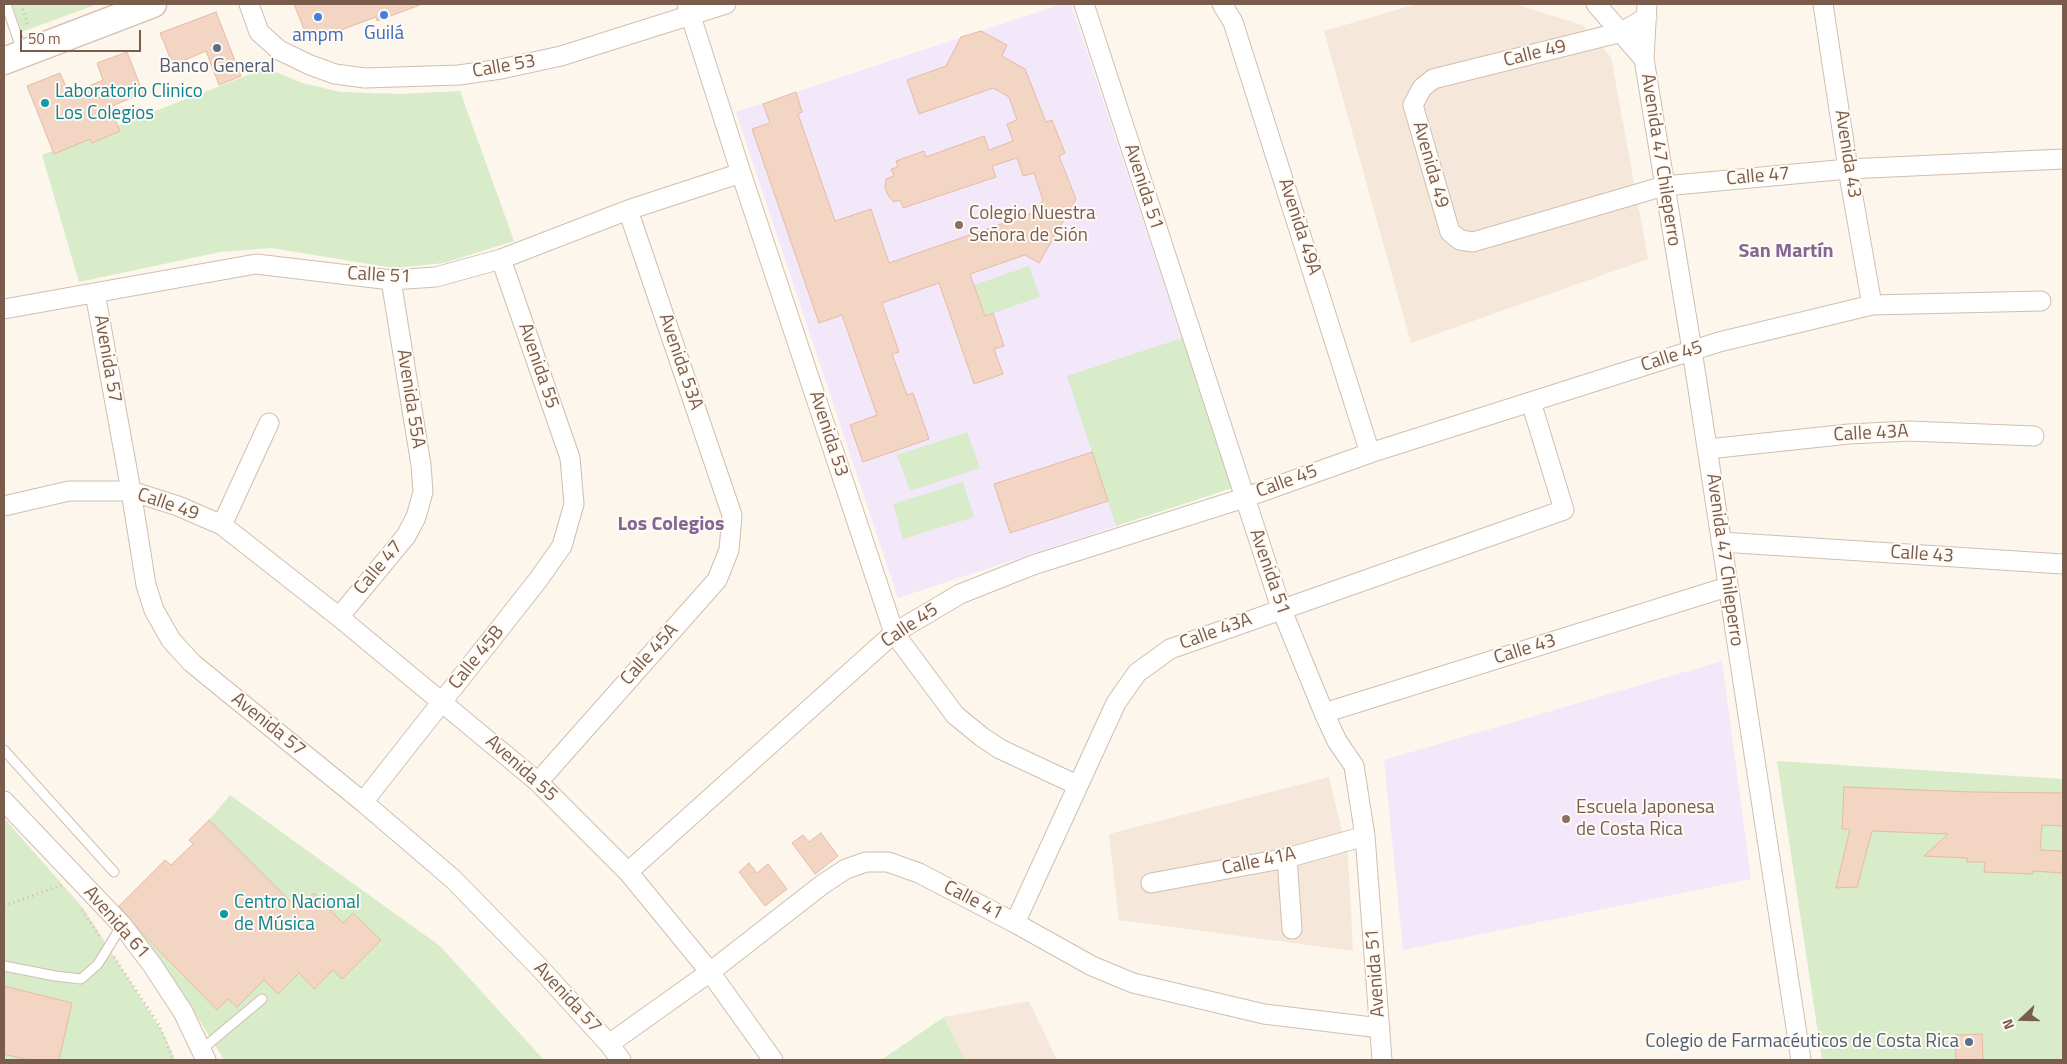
<!DOCTYPE html>
<meta charset="utf-8">
<style>
body{margin:0}
#map{position:relative;width:2067px;height:1064px;overflow:hidden;background:#fdf6ec;font-family:"Titillium Web",sans-serif}
canvas{display:block}
.frame{position:absolute;inset:0;border:5px solid #7a5c4d;pointer-events:none}
.north{position:absolute;left:1997px;top:994px;width:50px;height:50px;-webkit-text-stroke:4px #fffaf3;paint-order:stroke;rotate:249deg;font-size:14px;font-weight:700;line-height:20px;text-align:center;color:#7a5c4d}
.north::after{content:'';display:block;margin:auto;width:18px;height:22px;background:#7a5c4d;clip-path:polygon(50% 0,100% 100%,50% 72%,0 100%)}
.scale{position:absolute;left:20px;top:30px;width:121px;height:22px;box-sizing:border-box;border:2px solid #7a5c4d;border-top:0;padding-left:6px;font-size:15px;line-height:18px;white-space:nowrap;color:#7a5c4d;-webkit-text-stroke:4px #fffaf3;paint-order:stroke}
</style>
<div id="map">
<canvas width="2067" height="1064"></canvas>
<div class="frame"></div>
<div class="north">N</div>
<div class="scale">50 m</div>
</div>
<script>
const context = document.querySelector('canvas').getContext('2d');
context.lineJoin = 'round';
function fillPath(path, color) { context.fillStyle = color; context.fill(path, 'evenodd'); }
const shape = rows => new Path2D(rows.map(r => 'M' + r).join(''));
function trace(path, color, width, dash) { context.strokeStyle = color; context.lineWidth = width; context.lineCap = dash ? 'butt' : 'round'; context.setLineDash(dash || []); context.stroke(path); }
function drawText(font, color, halo, rows, align = 'center') {
  context.font = font + ' "Titillium Web",sans-serif'; context.lineWidth = 4; context.setLineDash([]); context.textBaseline = 'middle'; context.strokeStyle = halo; context.fillStyle = color; for (const [text, x, y, turn = 0] of rows) {
    context.save(); context.translate(x, y); context.rotate((+turn || 0) * Math.PI / 180); context.textAlign = isNaN(turn) ? turn : align; if (halo) context.strokeText(text, 0, 0); context.fillText(text, 0, 0); context.restore();
  }
}
const residential = shape([
 [1417,4,1515,4,1582,25,1611,57,1648,259,1411,343,1324,31],
 [1329,777,1348,856,1353,951,1119,920,1109,834],
 [1029,1001,1057,1060,965,1060,944,1017]
]);
const education = shape([
 [1062,4,1071,4,1232,488,898,598,736,112],
 [1722,661,1751,879,1403,950,1384,760]
]);
const green = shape([
 [12,4,98,4,21,32],
 [266,68,302,83,341,92,401,94,460,91,514,241,444,263,394,268,271,248,220,252,79,282,42,155],
 [1029,266,1040,297,985,316,974,285],
 [1182,338,1232,488,1116,526,1067,376],
 [967,432,980,468,910,491,897,455],
 [963,482,974,517,903,539,893,504],
 [1777,761,2063,779,2063,1060,1822,1060],
 [230,795,440,946,544,1060,224,1060,193,1010,117,908,217,1009,228,999,237,1007,264,980,278,994,295,977,268,949,313,973,306,981,314,989,333,970,342,979,361,921,353,913,337,929,298,909,209,820],
 [4,818,83,908,163,1033,175,1060,4,1060],
 [944,1017,965,1060,881,1060]
]);
const building = shape([
 [294,4,419,4,420,5,377,21,376,17,309,42,294,4],
 [216,12,241,76,219,85,206,51,173,65,160,33,216,12],
 [981,31,1007,45,1002,56,1025,69,1046,122,1052,120,1065,153,1059,156,1076,199,1039,263,1025,255,970,274,985,316,993,313,1004,346,994,349,1003,374,974,384,939,283,882,303,899,352,892,354,907,395,913,393,929,439,863,462,850,425,877,415,842,315,819,323,752,129,770,123,763,104,796,92,802,112,798,114,835,221,871,209,889,263,1033,213,1043,200,1034,173,1023,176,1017,158,992,166,996,177,903,208,900,200,894,202,889,197,885,188,886,179,894,176,891,169,898,167,896,161,924,151,926,157,984,136,989,150,1013,141,1007,124,1017,120,1009,97,993,88,919,114,907,80,946,66,961,37,981,31],
 [127,52,143,93,110,107,120,131,92,143,90,139,54,154,27,86,60,73,69,94,103,80,97,63,127,52],
 [1092,452,1108,501,1010,533,994,484,1092,452],
 [1844,787,1972,792,2063,793,2063,826,2042,825,2040,850,2063,851,2062,873,2033,871,2033,874,1984,872,1985,862,1967,862,1967,858,1924,856,1948,834,1872,831,1857,887,1836,888,1850,829,1842,829,1844,787],
 [209,820,298,909,314,893,343,923,353,913,381,940,342,979,333,970,314,989,299,973,278,994,264,980,237,1007,228,999,217,1010,144,935,119,906,165,860,171,865,193,844,189,840,209,820],
 [821,833,838,856,815,874,792,843,803,835,809,842,821,833],
 [749,863,757,873,768,864,787,889,765,906,739,872,749,863],
 [4,986,72,1003,59,1060,28,1060,4,1054,4,986],
 [1982,1034,1983,1060,1956,1060,1955,1035,1982,1034]
]);
const path = shape([
 [21,4,28,26],
 [4,906,62,885],
 [82,910,101,938],
 [114,957,158,1023,174,1060]
]);
const service = shape([
 [6,4,22,51],
 [4,750,114,872],
 [4,966,55,976,81,979,98,964,122,925],
 [201,1050,262,999]
]);
const minor = shape([
 [249,4,259,32,279,50,310,65,335,74,365,78,459,75,501,69,561,56,726,4],
 [687,4,741,173,894,633,955,715,982,737,1000,749,1077,785],
 [1084,4,1281,608,1324,713,1337,741,1354,766,1365,836,1382,1060],
 [1222,4,1233,22,1370,453],
 [1596,4,1644,59],
 [1647,4,1644,59,1692,350,1801,1060],
 [1823,4,1848,169,1872,305],
 [1647,17,1622,32,1433,79,1422,88,1413,105,1450,232,1460,240,1473,242,1664,186,1848,169,2063,159],
 [95,293,131,491,146,585,154,610,171,640,192,663,363,802,453,879,538,966,609,1044,621,1060],
 [4,309,256,264,391,280,436,277,501,259,628,210,741,173],
 [1708,449,1849,434,1909,431,2034,436],
 [4,506,69,491,131,491,178,506,222,525,339,617,538,782,628,872,710,972,773,1060],
 [222,525,269,423],
 [1721,542,2063,564],
 [339,617,406,536,416,517,423,492,421,465,391,280],
 [1324,713,1727,587],
 [538,782,717,580,729,550,732,515,628,210],
 [4,801,122,925,153,966,183,1012,206,1060],
 [363,802,538,580,562,546,574,504,570,458,501,259],
 [1287,858,1292,929],
 [628,872,894,633,960,594,1033,565,1244,498,1370,453,1719,342,1872,305,2041,301],
 [1151,883,1287,858,1365,836],
 [1015,923,1116,703,1137,673,1170,649,1564,510,1531,402],
 [609,1044,710,972,823,884,846,869,866,862,888,862,919,873,1015,923,1092,966,1133,983,1264,1014,1380,1028]
]);
const secondary = shape([
 [4,61,153,4]
]);
const markers = [
 [384,15,5,"#3f7fe0"],
 [318,17,5,"#3f7fe0"],
 [217,48,5,"#5c6f8a"],
 [45,103,5,"#0f9aa8"],
 [959,225,5,"#8d6e63"],
 [1566,819,5,"#8d6e63"],
 [224,914,5,"#0f9aa8"],
 [1969,1042,5,"#5c6f8a"]
];
const shopNames = [
 ["Guilá",384,34],
 ["ampm",318,36]
];
const streetNames = [
 ["Calle 49",1535,54,-14],
 ["Calle 53",504,67,-10],
 ["Avenida 43",1847,154,81],
 ["Avenida 47 Chileperro",1660,160,81],
 ["Avenida 49",1430,165,74],
 ["Calle 47",1758,177,-5],
 ["Avenida 51",1143,187,72],
 ["Avenida 49A",1299,227,72],
 ["Calle 51",379,276,3],
 ["Calle 45",1672,357,-18],
 ["Avenida 57",107,359,80],
 ["Avenida 53A",680,362,71],
 ["Avenida 55",538,366,71],
 ["Avenida 55A",410,399,81],
 ["Avenida 53",828,434,72],
 ["Calle 43A",1871,434,-3],
 ["Calle 45",1287,482,-20],
 ["Calle 49",168,505,19],
 ["Calle 43",1922,555,4],
 ["Avenida 47 Chileperro",1724,560,82],
 ["Calle 47",379,568,-50],
 ["Avenida 51",1269,572,71],
 ["Calle 45",910,626,-34],
 ["Calle 43A",1216,632,-20],
 ["Calle 43",1525,650,-17],
 ["Calle 45A",650,655,-48],
 ["Calle 45B",477,658,-51],
 ["Avenida 57",268,725,39],
 ["Avenida 55",521,769,42],
 ["Calle 41A",1259,862,-12],
 ["Calle 41",973,901,27],
 ["Avenida 61",116,923,49],
 ["Avenida 51",1376,973,-94],
 ["Avenida 57",567,998,47]
];
const serviceNames = [
 ["Banco General",217,67],
 ["Colegio de Farmacéuticos de Costa Rica",1959,1042,"right"]
];
const cultureNames = [
 ["Laboratorio Clinico",55,92],
 ["Los Colegios",55,114],
 ["Centro Nacional",234,903],
 ["de Música",234,925]
];
const educationNames = [
 ["Colegio Nuestra",969,214],
 ["Señora de Sión",969,236],
 ["Escuela Japonesa",1576,808],
 ["de Costa Rica",1576,830]
];
const neighbourhoodNames = [
 ["San Martín",1786,252],
 ["Los Colegios",671,525]
];
fillPath(residential, '#f5e8da');
fillPath(education, '#f3e8fa');
fillPath(green, '#d8ecc9');
fillPath(building, '#f3d5c3');
trace(building, '#e6bba3', 1);
trace(service, '#d1beb0', 11);
trace(minor, '#d1beb0', 21);
trace(secondary, '#d6c0b0', 29);
trace(path, '#d9b8a5', 3, [1, 4]);
trace(service, '#fff', 9);
trace(minor, '#fff', 19);
trace(secondary, '#fff', 26);
for (const [x, y, r, color] of markers) { const dot = new Path2D(); dot.arc(x, y, r, 0, 2 * Math.PI); context.fillStyle = color; context.fill(dot); trace(dot, '#fffaf3', 2); }
drawText('19px', '#366cbe', '#fffaf3', shopNames);
drawText('19px', '#7a5c4d', '#fffaf3', streetNames);
drawText('19px', '#4e5e75', '#fffaf3', serviceNames);
drawText('19px', '#0d838f', '#fffaf3', cultureNames, 'left');
drawText('19px', '#785e54', '#fffaf3', educationNames, 'left');
drawText('bold 20px', '#846695', '#fffaf3', neighbourhoodNames);
</script>
